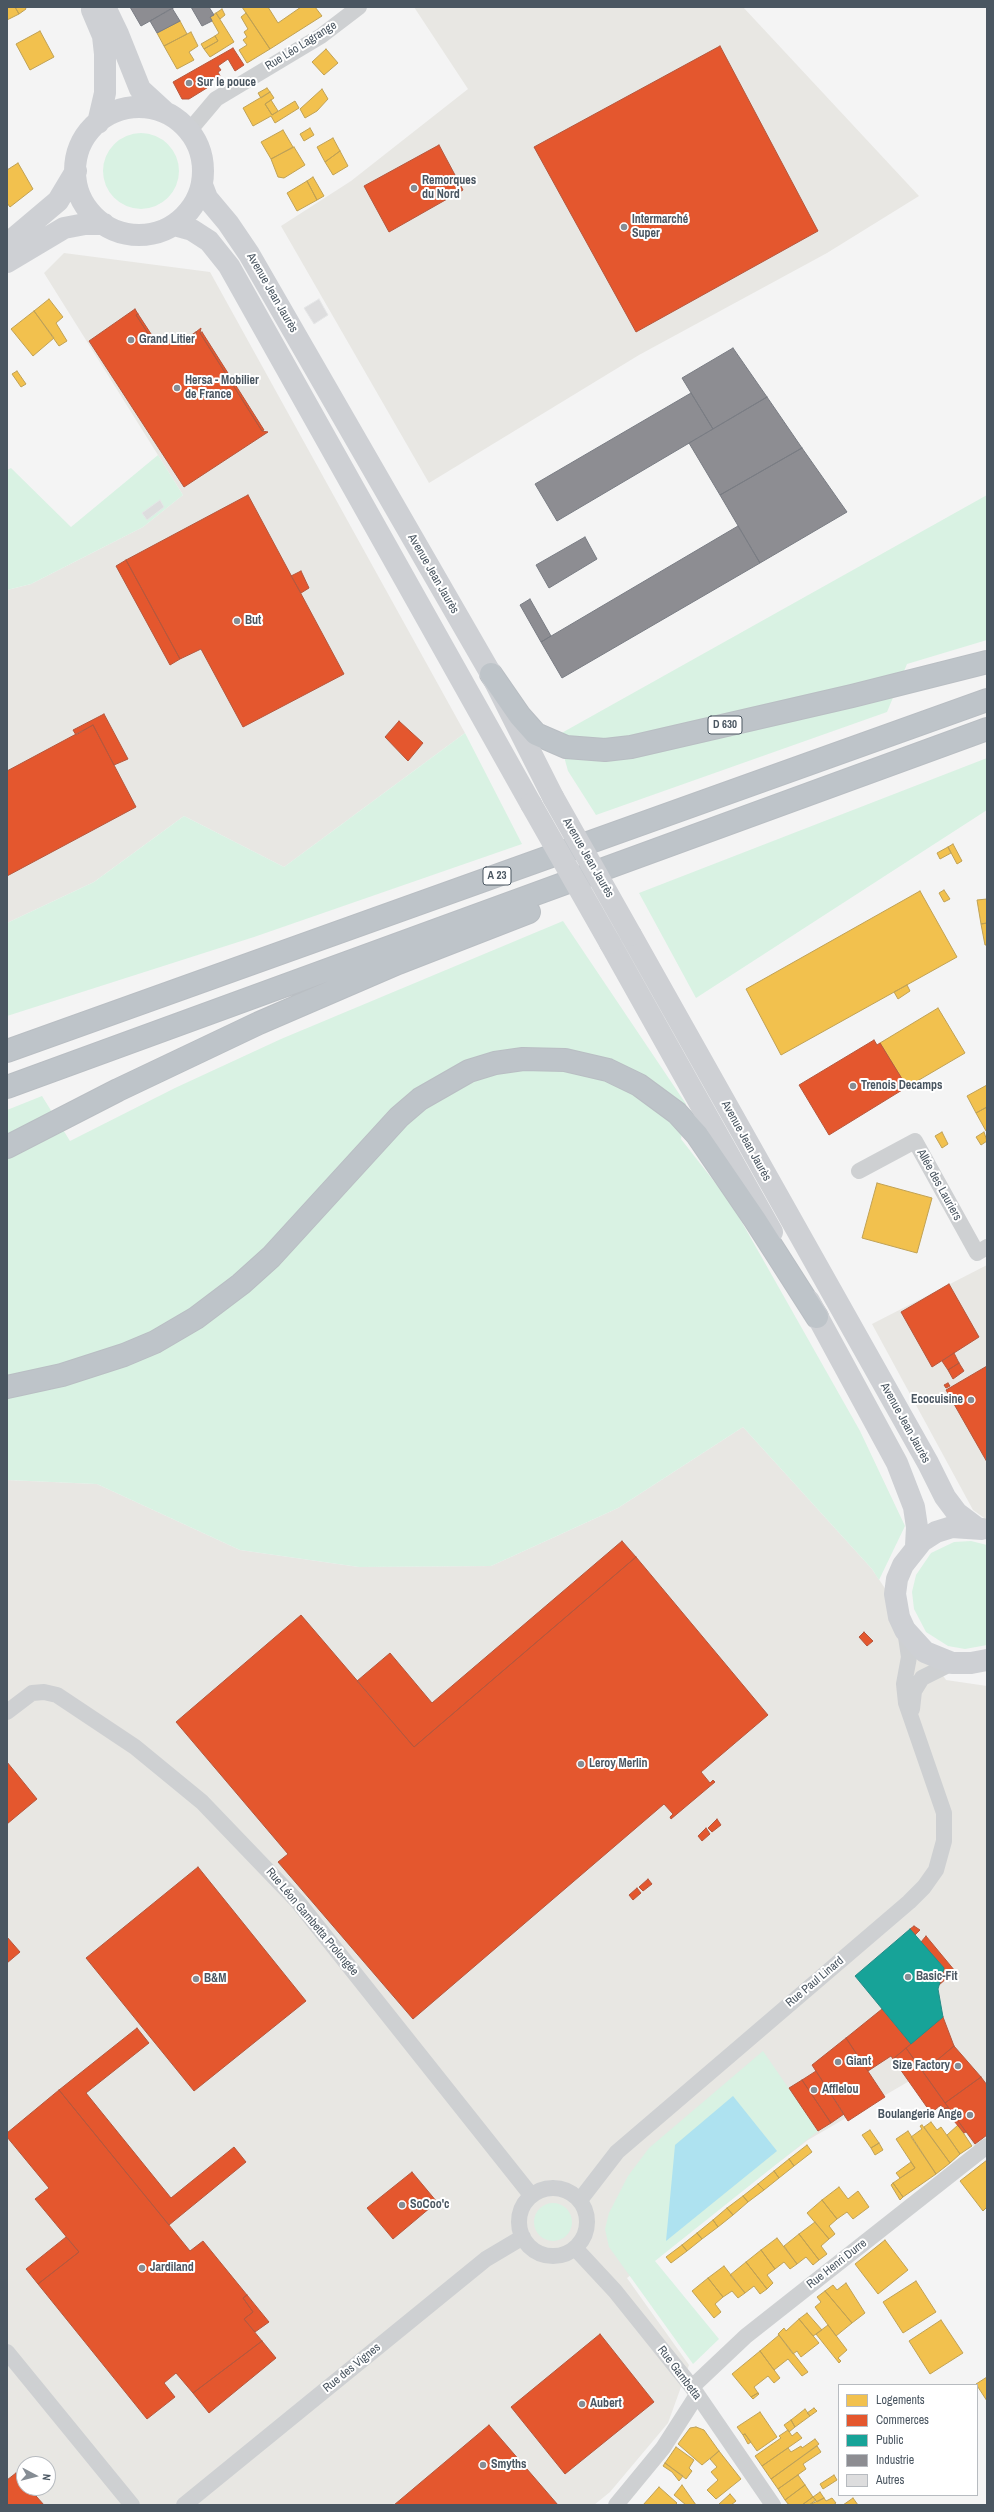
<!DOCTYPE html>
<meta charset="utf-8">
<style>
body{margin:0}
#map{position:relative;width:994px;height:2512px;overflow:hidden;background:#f4f4f4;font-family:"Archivo Narrow",sans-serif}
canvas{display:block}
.frame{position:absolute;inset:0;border:8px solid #4a5661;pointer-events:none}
.legend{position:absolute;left:838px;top:2384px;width:140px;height:112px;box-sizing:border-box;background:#fff;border:1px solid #b7bbc0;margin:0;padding:5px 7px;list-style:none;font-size:12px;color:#4a5661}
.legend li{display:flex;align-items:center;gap:8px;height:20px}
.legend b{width:20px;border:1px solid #b7bbc0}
.north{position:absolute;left:16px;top:2456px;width:40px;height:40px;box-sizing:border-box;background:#fff;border:1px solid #b7bbc0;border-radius:50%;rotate:97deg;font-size:11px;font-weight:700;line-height:16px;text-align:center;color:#4a5661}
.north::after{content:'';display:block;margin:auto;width:14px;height:18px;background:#868d94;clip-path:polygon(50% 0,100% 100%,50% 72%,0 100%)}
</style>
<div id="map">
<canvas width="994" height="2512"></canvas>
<div class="frame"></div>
<ul class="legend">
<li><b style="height:11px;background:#f2c14e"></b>Logements</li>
<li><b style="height:11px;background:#e4572e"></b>Commerces</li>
<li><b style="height:11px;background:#17a398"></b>Public</li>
<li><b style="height:11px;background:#8d8d92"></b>Industrie</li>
<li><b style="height:11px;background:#ddddde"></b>Autres</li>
</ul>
<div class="north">N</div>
</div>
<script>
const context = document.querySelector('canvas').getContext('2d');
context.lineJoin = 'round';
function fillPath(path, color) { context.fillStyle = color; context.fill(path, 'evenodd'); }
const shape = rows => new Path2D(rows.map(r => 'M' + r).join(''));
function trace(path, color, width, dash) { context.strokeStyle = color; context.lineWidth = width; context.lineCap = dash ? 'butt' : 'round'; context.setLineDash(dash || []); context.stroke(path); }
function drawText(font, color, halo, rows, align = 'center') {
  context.font = font + ' "Archivo Narrow",sans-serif'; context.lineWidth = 4; context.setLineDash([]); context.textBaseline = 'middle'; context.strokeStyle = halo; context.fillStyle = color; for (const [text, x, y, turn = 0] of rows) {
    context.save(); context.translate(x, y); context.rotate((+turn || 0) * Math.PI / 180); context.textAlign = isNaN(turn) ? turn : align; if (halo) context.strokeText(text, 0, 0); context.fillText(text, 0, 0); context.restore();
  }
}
const commercial = shape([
 [414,7,743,7,919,196,827,253,639,355,429,483,281,226,351,181,468,89],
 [64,253,210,272,465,733,284,867,184,816,94,882,7,923,7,590,31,584,143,527,183,495,44,273],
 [987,1265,987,1520,973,1510,872,1324],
 [743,1427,872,1569,946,1680,987,1686,987,2138,975,2148,960,2123,918,2076,808,2140,627,2278,689,2365,668,2423,610,2492,594,2505,7,2505,7,1480,97,1484,240,1550,359,1567,491,1566,618,1508],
 [24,2464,48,2464,48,2488,24,2488]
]);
const green = shape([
 '103 171a38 38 0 1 1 76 0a38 38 0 1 1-76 0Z',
 [158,455,183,495,143,527,31,584,7,590,7,470,11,468,71,527],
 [987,495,987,640,907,664,887,712,596,815,568,771,558,735],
 [465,733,522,844,254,937,7,1016,7,923,94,882,184,816,284,867],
 [987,758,987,810,696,998,639,893],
 [563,921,686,1104,681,1139,731,1203,860,1431,905,1526,879,1580,872,1569,743,1427,618,1508,491,1566,359,1567,240,1550,97,1484,7,1480,7,1110,42,1096,70,1141,175,1088,281,1039],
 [971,1541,987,1545,987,1645,965,1649,948,1646,926,1632,914,1609,912,1592,916,1575,931,1553,954,1542],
 [763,2051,818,2131,655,2261,719,2339,693,2364,609,2247,605,2229,609,2213,628,2176,649,2148],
 '534 2222a19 19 0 1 1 38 0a19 19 0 1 1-38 0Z'
]);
const water = shape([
 [733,2096,777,2151,666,2241,675,2145]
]);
const homes = shape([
 [7,7,15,7,19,14,7,20,7,7],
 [15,7,25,7,26,9,19,14,15,7],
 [242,7,268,7,278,23,301,7,315,7,322,16,270,49,242,7],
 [222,9,225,15,220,19,216,13,222,9],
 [216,13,234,42,210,57,204,49,218,41,215,36,219,33,210,17,216,13],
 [246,13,270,49,247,63,239,50,247,45,243,40,247,37,244,32,248,29,241,17,246,13],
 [180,21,187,34,164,46,157,33,180,21],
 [40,31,54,57,30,70,16,44,40,31],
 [191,32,198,46,189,52,194,60,177,69,164,46,191,32],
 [215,36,218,41,204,49,201,44,215,36],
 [326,49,338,63,324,75,312,62,326,49],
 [267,88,270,92,261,98,258,93,267,88],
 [322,89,328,99,317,111,305,118,300,109,322,89],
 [270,92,274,98,265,104,272,115,295,101,299,108,275,123,271,116,253,126,243,108,270,92],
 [271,100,278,111,272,115,265,104,271,100],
 [310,128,314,135,304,141,300,134,310,128],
 [283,130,293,147,271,159,261,142,283,130],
 [333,138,340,151,325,162,317,147,333,138],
 [294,147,305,165,284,178,278,177,271,159,294,147],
 [340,151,348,166,333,175,325,162,340,151],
 [18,163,33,189,10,207,7,203,7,170,18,163],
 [313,177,324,196,317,200,307,181,313,177],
 [307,181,317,200,297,211,287,193,307,181],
 [49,299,63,317,56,323,67,341,59,346,34,311,49,299],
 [34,311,54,338,33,356,11,329,34,311],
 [17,371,26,384,21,387,12,374,17,371],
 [953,844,962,861,957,864,948,847,953,844],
 [948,847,951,853,940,859,937,853,948,847],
 [944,890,950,899,944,902,939,893,944,890],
 [920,891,957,957,781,1055,746,989,920,891],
 [987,899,987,923,981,924,977,900,987,899],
 [987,923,987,945,985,945,981,924,987,923],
 [907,985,910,991,898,999,894,992,907,985],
 [938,1008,965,1053,907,1087,880,1043,938,1008],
 [987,1085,987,1107,976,1113,967,1096,987,1085],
 [987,1107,987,1131,986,1131,976,1113,987,1107],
 [942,1132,948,1144,942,1148,935,1136,942,1132],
 [984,1132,987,1141,981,1145,976,1137,984,1132],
 [877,1183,932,1198,917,1253,862,1238,877,1183],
 [931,2122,937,2130,941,2127,960,2154,950,2163,924,2127,931,2122],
 [922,2125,950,2163,936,2174,911,2137,922,2129,920,2126,922,2125],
 [958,2125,972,2146,960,2154,947,2135,958,2125],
 [870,2130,879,2143,871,2148,862,2135,870,2130],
 [908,2131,936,2174,903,2197,893,2183,915,2168,896,2139,908,2131],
 [879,2143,883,2150,875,2155,871,2148,879,2143],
 [807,2145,812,2152,794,2166,789,2159,807,2145],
 [789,2159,794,2166,779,2178,774,2171,789,2159],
 [987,2160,987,2207,983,2211,960,2181,987,2160],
 [911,2162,915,2168,900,2178,896,2173,911,2162],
 [774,2171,779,2178,764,2190,758,2184,774,2171],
 [893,2183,903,2197,900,2200,891,2185,893,2183],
 [758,2184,764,2190,748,2202,743,2196,758,2184],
 [839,2187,848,2199,858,2191,869,2207,853,2219,847,2212,837,2219,822,2200,839,2187],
 [743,2196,748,2202,733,2215,727,2208,743,2196],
 [822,2200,837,2219,829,2226,835,2234,829,2239,807,2213,822,2200],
 [727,2208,733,2215,718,2227,713,2220,727,2208],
 [713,2220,718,2227,702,2239,697,2233,713,2220],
 [815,2222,829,2239,821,2246,827,2254,819,2260,799,2234,815,2222],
 [697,2233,702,2239,687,2251,682,2245,697,2233],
 [799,2234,819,2260,813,2265,806,2257,797,2264,784,2246,799,2234],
 [777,2238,797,2264,790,2269,784,2262,775,2269,761,2250,777,2238],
 [885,2240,908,2270,878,2294,855,2264,885,2240],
 [682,2245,687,2251,671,2263,666,2257,682,2245],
 [761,2250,775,2269,767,2275,773,2283,767,2289,746,2262,761,2250],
 [746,2262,767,2289,760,2294,754,2286,745,2293,730,2275,746,2262],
 [724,2266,745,2293,738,2298,732,2291,723,2297,708,2278,724,2266],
 [708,2278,723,2297,715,2304,721,2312,714,2318,692,2291,708,2278],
 [916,2281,936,2312,903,2333,883,2302,916,2281],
 [846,2283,865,2313,852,2323,825,2291,833,2285,837,2290,846,2283],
 [825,2291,852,2323,836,2336,815,2307,821,2302,817,2297,825,2291],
 [807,2313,822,2330,813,2336,799,2319,807,2313],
 [799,2319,819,2343,801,2357,797,2351,793,2354,778,2334,784,2328,786,2331,799,2319],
 [941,2320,963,2353,930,2374,909,2341,941,2320],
 [828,2325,847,2350,838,2358,841,2361,839,2363,816,2334,828,2325],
 [779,2335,808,2372,802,2376,788,2359,774,2370,760,2351,779,2335],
 [760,2351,780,2378,774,2383,768,2376,754,2387,758,2393,751,2397,732,2374,760,2351],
 [987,2377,987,2401,976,2384,987,2377],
 [758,2393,759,2394,753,2399,751,2397,758,2393],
 [814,2408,817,2411,810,2416,807,2413,814,2408],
 [805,2409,810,2416,795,2427,791,2420,805,2409],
 [760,2412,777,2437,757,2451,745,2434,743,2435,737,2427,760,2412],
 [791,2420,795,2427,789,2432,784,2425,791,2420],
 [696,2427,704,2430,719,2451,702,2465,678,2444,690,2428,696,2427],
 [788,2430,792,2436,797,2432,802,2438,762,2466,755,2456,781,2438,779,2436,788,2430],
 [745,2434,751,2442,748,2444,743,2435,745,2434],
 [815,2439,819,2444,771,2479,762,2466,788,2448,791,2452,801,2446,802,2448,815,2439],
 [817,2446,821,2452,803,2464,806,2469,778,2489,771,2479,817,2446],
 [676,2447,694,2460,689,2468,692,2471,686,2479,665,2463,676,2447],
 [719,2451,741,2479,716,2499,707,2490,718,2480,711,2472,717,2467,710,2459,719,2451],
 [665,2463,683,2476,679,2481,672,2472,663,2466,665,2463],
 [798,2475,805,2485,785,2500,778,2489,798,2475],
 [834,2475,837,2480,823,2489,820,2484,834,2475],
 [682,2485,696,2505,686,2505,674,2495,682,2485],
 [805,2485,813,2497,802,2505,789,2505,785,2500,805,2485],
 [659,2487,677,2503,675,2505,643,2505,659,2487],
 [820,2492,824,2498,817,2502,813,2497,820,2492],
 [730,2494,736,2501,731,2505,718,2505,730,2494],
 [813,2497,816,2500,809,2505,802,2505,813,2497],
 [824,2498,826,2501,832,2498,836,2503,833,2505,809,2505,824,2498],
 [853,2498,858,2505,843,2505,853,2498]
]);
const shops = shape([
 [720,46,818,231,636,332,534,147,720,46],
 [233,48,244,65,235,71,228,59,218,66,221,70,218,72,220,76,208,83,210,86,189,99,182,99,173,82,233,48],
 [439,145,463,190,389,232,364,186,439,145],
 [135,309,138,314,136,315,153,341,158,338,176,341,178,346,201,328,200,333,262,431,268,432,184,487,89,341,135,309],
 [138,314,155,340,153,341,136,315,138,314],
 [196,332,197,333,178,346,178,344,196,332],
 [202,332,264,430,262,431,200,333,202,332],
 [248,495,344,674,243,727,201,649,180,659,126,560,248,495],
 [126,560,180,659,170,665,116,566,126,560],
 [301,571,309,588,301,593,291,576,301,571],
 [104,714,128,759,114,765,93,725,76,735,73,730,104,714],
 [399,721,423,743,408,761,385,737,399,721],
 [93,725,136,807,7,876,7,771,93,725],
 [874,1040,877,1045,880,1043,907,1087,829,1135,799,1085,874,1040],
 [949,1284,979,1337,932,1367,901,1312,949,1284],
 [954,1353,959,1363,948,1370,942,1361,954,1353],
 [959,1363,964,1371,953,1379,948,1370,959,1363],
 [987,1366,987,1462,946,1390,987,1366],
 [948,1383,950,1386,946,1388,944,1385,948,1383],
 [622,1541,636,1557,414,1747,357,1681,390,1653,432,1703,622,1541],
 [636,1557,768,1715,701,1772,710,1783,713,1780,715,1782,671,1819,670,1817,673,1814,664,1804,413,2019,278,1862,288,1854,176,1722,301,1615,414,1747,636,1557],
 [864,1632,873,1641,867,1646,859,1637,864,1632],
 [7,1762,37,1799,7,1824,7,1762],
 [717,1819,721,1825,712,1832,708,1828,717,1819],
 [706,1828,710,1834,702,1841,698,1836,706,1828],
 [198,1867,306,2001,194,2091,86,1958,198,1867],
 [648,1879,652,1884,643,1891,639,1887,648,1879],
 [637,1888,641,1893,633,1900,629,1895,637,1888],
 [914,1926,920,1930,915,1935,910,1929,914,1926],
 [926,1936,955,1971,939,1985,944,1968,921,1942,926,1936],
 [7,1937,20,1952,7,1963,7,1937],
 [882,2009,911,2044,893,2059,891,2056,868,2071,846,2038,882,2009],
 [943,2017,954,2046,923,2072,906,2048,943,2017],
 [137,2028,149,2043,86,2093,171,2198,234,2147,246,2162,169,2225,59,2090,137,2028],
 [846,2038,885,2097,848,2121,812,2065,846,2038],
 [954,2046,981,2077,945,2103,923,2072,954,2046],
 [906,2048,948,2107,944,2109,941,2105,931,2113,893,2059,906,2048],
 [816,2071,844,2114,831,2123,802,2080,816,2071],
 [981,2077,987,2085,987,2135,975,2144,945,2103,981,2077],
 [802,2080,831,2123,818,2131,789,2088,802,2080],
 [59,2090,190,2251,203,2241,247,2295,243,2298,253,2312,244,2319,262,2341,193,2393,176,2373,164,2383,175,2397,147,2419,38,2284,79,2252,35,2199,49,2188,7,2137,7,2133,59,2090],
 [948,2107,966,2132,964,2133,944,2109,948,2107],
 [412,2172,437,2202,393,2239,367,2208,412,2172],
 [66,2237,79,2252,38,2284,26,2269,66,2237],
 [247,2295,269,2322,255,2332,244,2319,253,2312,243,2298,247,2295],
 [600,2334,654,2402,565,2474,511,2407,600,2334],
 [262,2341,276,2358,209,2413,193,2393,262,2341],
 [489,2425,558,2505,394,2505,489,2425],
 [16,2473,24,2482,24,2488,29,2488,44,2505,7,2505,7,2480,16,2473]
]);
const public = shape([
 [910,1929,944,1968,938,1989,943,2017,911,2044,855,1976,910,1929]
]);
const industry = shape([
 [130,7,175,7,141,26,130,7],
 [191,7,209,7,214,15,210,17,212,21,202,26,191,7],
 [172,8,180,21,157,33,150,21,172,8],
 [733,348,767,397,713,429,682,378,733,348],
 [691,393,713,429,557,521,535,484,691,393],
 [767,397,802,448,720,495,689,443,767,397],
 [802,448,847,512,760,563,720,495,802,448],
 [738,526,760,563,562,678,541,642,738,526],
 [585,537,597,559,549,588,536,565,585,537],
 [530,599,551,636,541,642,520,605,530,599]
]);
const building = shape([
 [319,299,328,315,314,324,304,308,319,299],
 [160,500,164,507,147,520,142,513,160,500]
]);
const street = shape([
 [189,131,216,99,321,36,359,7],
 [859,1171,915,1141,977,1253,987,1247],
 [912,1709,914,1691,922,1678,952,1663],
 [7,1712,32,1693,44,1692,57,1695,135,1747,202,1802,298,1902,531,2195],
 '519 2222a34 34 0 1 1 68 0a34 34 0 1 1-68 0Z',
 [580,2200,617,2152,909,1902,924,1887,936,1870,944,1841,944,1813,906,1703,904,1684,909,1657,905,1630],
 [575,2248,615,2291,692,2387,773,2505],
 [7,2352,132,2505],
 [692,2387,746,2336,987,2146],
 [184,2505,486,2259,523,2237],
 [616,2505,663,2448,697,2395]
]);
const secondary = shape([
 [105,7,118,34,140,89,164,111],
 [92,10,103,36,105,54,105,93,98,123],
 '75 171a64 64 0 1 1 128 0a64 64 0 1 1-128 0Z',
 [202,185,207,198,228,223,249,254,491,674,553,797],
 [174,225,192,230,209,241,229,266,531,804],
 [7,244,58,201,76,171],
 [7,262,64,228,85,224,104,224],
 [631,935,928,1463,945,1497,957,1513,977,1528],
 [610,943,772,1232],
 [809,1301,897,1463,914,1507,917,1527,916,1546],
 [982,1529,952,1527,936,1532,922,1541,903,1565,897,1579,895,1594,899,1617,905,1630,925,1652,952,1663,971,1663,987,1660]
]);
const highway = shape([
 [491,674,520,716,536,734,566,747,605,750,631,747,852,696,987,662],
 [7,1051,987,700],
 [7,1087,987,729],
 [7,1147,118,1090,259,1023,398,963,529,912],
 [7,1387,62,1375,124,1355,155,1342,196,1318,241,1284,271,1257,399,1117,420,1099,469,1071,495,1063,523,1059,565,1060,608,1070,639,1085,677,1113,697,1135,755,1220,817,1317]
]);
const secondaryBridge = shape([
 [553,797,631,935],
 [531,804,610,943]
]);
const markers = [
 [189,83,4,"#868d94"],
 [414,188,4,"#868d94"],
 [624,227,4,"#868d94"],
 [131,340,4,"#868d94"],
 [177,388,4,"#868d94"],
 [237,621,4,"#868d94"],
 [853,1086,4,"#868d94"],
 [971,1400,4,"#868d94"],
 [581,1764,4,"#868d94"],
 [908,1977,4,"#868d94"],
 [196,1979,4,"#868d94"],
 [838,2062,4,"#868d94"],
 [958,2066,4,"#868d94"],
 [814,2090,4,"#868d94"],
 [970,2115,4,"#868d94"],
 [402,2205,4,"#868d94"],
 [142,2268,4,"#868d94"],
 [582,2404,4,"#868d94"],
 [483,2465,4,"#868d94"]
];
const shields = [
 [725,725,34],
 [497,876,28]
];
const shieldNames = [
 ["D 630",725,725],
 ["A 23",497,876]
];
const streetNames = [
 ["Rue Léo Lagrange",301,46,-32],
 ["Avenue Jean Jaurès",272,293,60],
 ["Avenue Jean Jaurès",433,574,60],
 ["Avenue Jean Jaurès",588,858,60],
 ["Avenue Jean Jaurès",746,1141,61],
 ["Allée des Lauriers",939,1185,61],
 ["Avenue Jean Jaurès",905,1423,61],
 ["Rue Léon Gambetta Prolongée",312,1922,50],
 ["Rue Paul Linard",815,1982,-40],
 ["Rue Henri Durre",837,2264,-38],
 ["Rue des Vignes",352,2368,-39],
 ["Rue Gambetta",679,2373,53]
];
const poiNames = [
 ["Sur le pouce",197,83],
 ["Remorques",422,181],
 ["du Nord",422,195],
 ["Intermarché",632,220],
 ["Super",632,234],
 ["Grand Litier",139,340],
 ["Hersa - Mobilier",185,381],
 ["de France",185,395],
 ["But",245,621],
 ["Trenois Decamps",861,1086],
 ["Ecocuisine",963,1400,"right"],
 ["Leroy Merlin",589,1764],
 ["Basic-Fit",916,1977],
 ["B&M",204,1979],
 ["Giant",846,2062],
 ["Size Factory",950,2066,"right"],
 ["Afflelou",822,2090],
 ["Boulangerie Ange",962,2115,"right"],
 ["SoCoo'c",410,2205],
 ["Jardiland",150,2268],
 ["Aubert",590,2404],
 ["Smyths",491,2465]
];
fillPath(commercial, '#e8e7e3');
fillPath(green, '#d9f2e3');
fillPath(water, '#aee2f0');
fillPath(homes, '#f2c14e');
trace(homes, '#c0a154', 1);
fillPath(shops, '#e4572e');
trace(shops, '#b6573d', 1);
fillPath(public, '#17a398');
trace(public, '#268c88', 1);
fillPath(industry, '#8d8d92');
trace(industry, '#797c83', 1);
fillPath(building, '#ddddde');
trace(building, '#e5e6e7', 1);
trace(highway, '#b9bec3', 24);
trace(street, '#ced0d2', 16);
trace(secondary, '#ced0d4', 22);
trace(highway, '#bec4c9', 22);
trace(secondaryBridge, '#ced0d4', 22);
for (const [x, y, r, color] of markers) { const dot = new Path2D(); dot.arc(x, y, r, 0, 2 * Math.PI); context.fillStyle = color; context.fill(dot); trace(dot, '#fff', 1.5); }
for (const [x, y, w] of shields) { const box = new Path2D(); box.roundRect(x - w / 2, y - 9, w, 18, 3); context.fillStyle = '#fff'; context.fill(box); trace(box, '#4a5661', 1); }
drawText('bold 11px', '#4a5661', null, shieldNames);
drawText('12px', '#4a5661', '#fff', streetNames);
drawText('bold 12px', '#4a5661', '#fff', poiNames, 'left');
</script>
